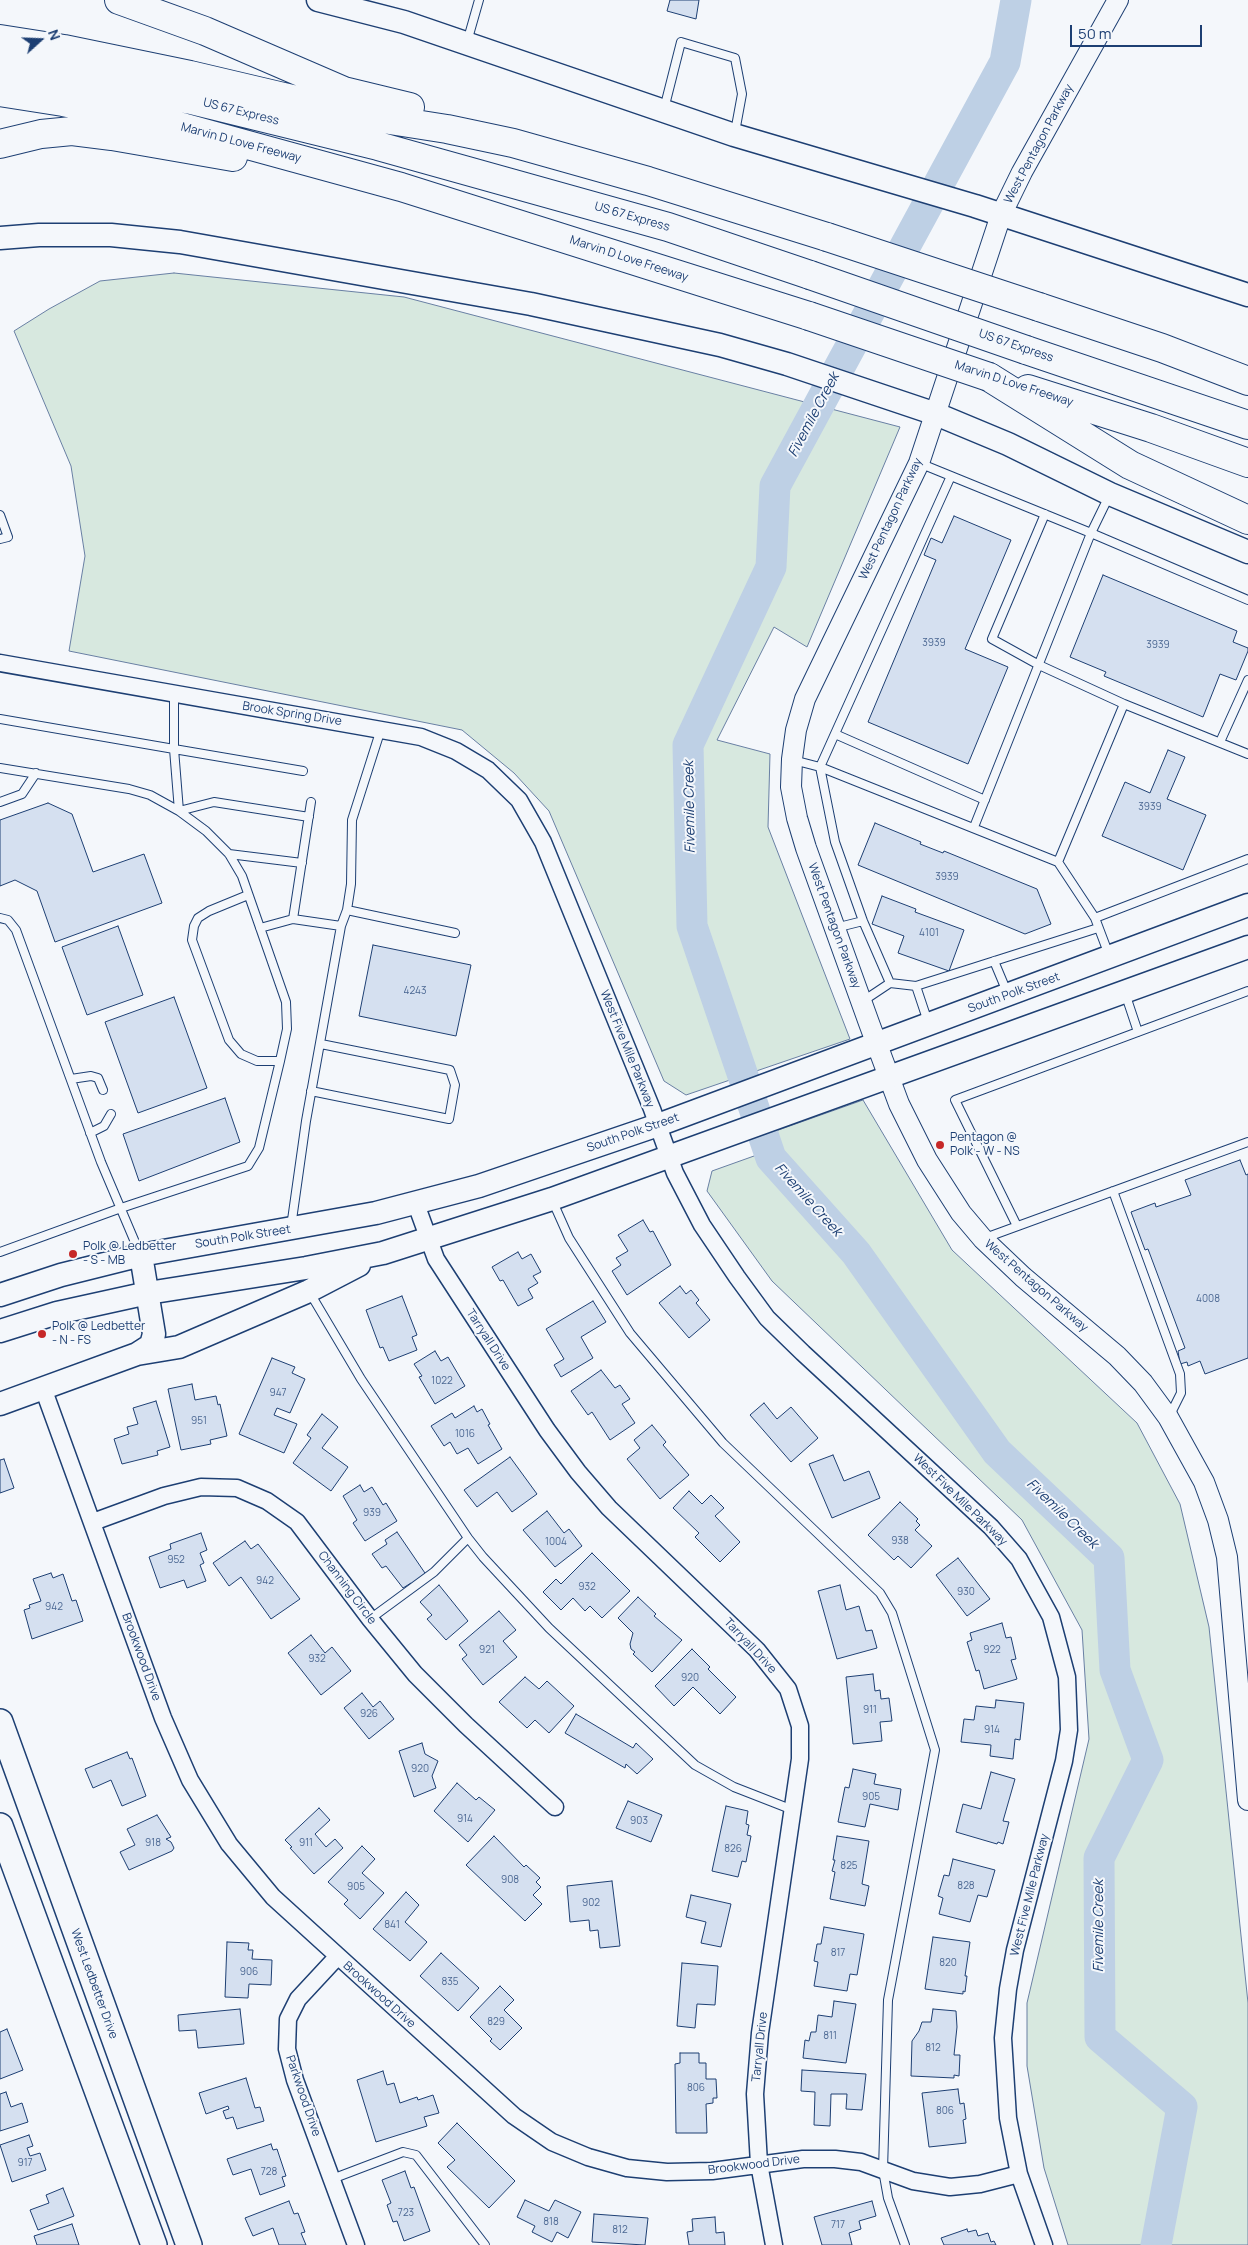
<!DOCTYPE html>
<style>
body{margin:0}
#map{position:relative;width:1248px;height:2245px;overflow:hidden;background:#f4f7fb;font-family:Manrope,sans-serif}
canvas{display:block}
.north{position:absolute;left:15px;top:15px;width:50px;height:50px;-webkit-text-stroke:4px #f4f7fb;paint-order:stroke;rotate:70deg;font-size:14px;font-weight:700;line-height:20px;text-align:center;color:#1d3f73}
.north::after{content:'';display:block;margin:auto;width:18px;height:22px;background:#1d3f73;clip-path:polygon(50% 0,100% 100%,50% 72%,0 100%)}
.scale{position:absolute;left:1070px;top:25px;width:132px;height:22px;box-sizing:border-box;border:2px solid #1d3f73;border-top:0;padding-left:6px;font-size:15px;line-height:18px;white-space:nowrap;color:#1d3f73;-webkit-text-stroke:4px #f4f7fb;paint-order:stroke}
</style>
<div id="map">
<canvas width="1248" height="2245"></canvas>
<div class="north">N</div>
<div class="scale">50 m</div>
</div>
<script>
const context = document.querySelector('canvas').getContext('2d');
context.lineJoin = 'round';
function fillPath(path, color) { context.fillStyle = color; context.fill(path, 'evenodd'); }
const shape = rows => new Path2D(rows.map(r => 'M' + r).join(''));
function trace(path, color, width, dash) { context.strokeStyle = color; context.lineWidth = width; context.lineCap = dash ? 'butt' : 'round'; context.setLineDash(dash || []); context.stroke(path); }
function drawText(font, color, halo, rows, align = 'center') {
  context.font = font + ' Manrope,sans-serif'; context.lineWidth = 4; context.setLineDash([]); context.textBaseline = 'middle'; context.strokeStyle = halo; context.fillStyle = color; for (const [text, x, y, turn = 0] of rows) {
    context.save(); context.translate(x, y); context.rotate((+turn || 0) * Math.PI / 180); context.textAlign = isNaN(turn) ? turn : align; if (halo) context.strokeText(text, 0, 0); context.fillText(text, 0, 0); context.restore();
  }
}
const green = shape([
 [174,273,404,297,900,427,807,647,774,627,717,740,770,754,768,827,850,1039,686,1095,664,1081,549,811,514,773,462,730,69,651,85,556,71,466,14,331,49,309,100,281,174,273],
 [863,1100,952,1250,1137,1423,1180,1504,1209,1627,1248,2003,1248,2245,1068,2245,1044,2168,1027,2066,1027,2003,1089,1739,1082,1630,1022,1520,772,1281,707,1191,712,1171,782,1146,770,1133,863,1100]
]);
const river = shape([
 [1016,0,1005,62,775,486,771,567,688,745,692,926,771,1158,856,1253,997,1452,1109,1558,1115,1670,1148,1760,1099,1858,1100,2037,1182,2107,1156,2245]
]);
const building = shape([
 [670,0,699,0,696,19,667,11,670,0],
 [954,516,1011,540,965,649,1008,667,968,764,868,722,936,560,924,555,931,538,942,543,954,516],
 [1103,575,1237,631,1233,642,1248,648,1248,651,1236,680,1220,674,1203,717,1104,676,1106,672,1070,657,1103,575],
 [1168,750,1185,757,1167,799,1206,815,1183,870,1102,836,1125,782,1150,793,1168,750],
 [48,803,72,814,93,872,144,854,162,903,55,942,37,891,15,880,0,886,0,820,48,803],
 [875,823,921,842,920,844,943,853,944,851,1037,889,1051,924,1025,934,858,865,875,823],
 [882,896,916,909,915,912,964,930,949,971,898,953,904,936,872,924,882,896],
 [118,926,143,995,87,1015,62,947,118,926],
 [373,945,471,965,456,1036,359,1016,373,945],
 [174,997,207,1088,138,1113,105,1022,174,997],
 [225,1098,240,1142,139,1181,123,1134,225,1098],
 [1240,1160,1246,1175,1248,1174,1248,1358,1205,1374,1200,1361,1188,1366,1187,1362,1180,1364,1178,1351,1185,1348,1148,1249,1145,1250,1131,1212,1155,1203,1156,1207,1191,1195,1185,1180,1240,1160],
 [643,1220,650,1232,653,1231,671,1265,627,1295,612,1271,621,1265,616,1258,628,1251,618,1235,643,1220],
 [518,1252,522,1259,531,1254,541,1272,533,1276,538,1283,528,1289,533,1298,518,1306,503,1280,500,1281,492,1267,518,1252],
 [680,1286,686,1294,691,1290,699,1300,696,1303,710,1320,689,1338,659,1303,680,1286],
 [402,1296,417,1335,412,1337,417,1350,389,1361,383,1347,380,1348,366,1310,402,1296],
 [593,1301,606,1322,581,1337,593,1358,561,1377,554,1365,564,1359,546,1329,593,1301],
 [435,1351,441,1361,448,1357,465,1386,435,1404,419,1377,422,1376,414,1364,435,1351],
 [272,1358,295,1367,292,1373,305,1379,290,1413,277,1408,274,1415,297,1424,284,1453,239,1434,272,1358],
 [601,1370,615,1388,620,1385,630,1399,622,1404,635,1423,610,1440,592,1412,588,1415,571,1391,601,1370],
 [192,1384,195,1400,216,1396,218,1405,220,1404,227,1436,210,1440,211,1444,181,1450,168,1389,192,1384],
 [156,1401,170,1447,157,1451,158,1455,122,1464,114,1439,129,1434,127,1427,138,1424,133,1408,156,1401],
 [764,1403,777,1419,791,1407,818,1438,791,1462,750,1415,764,1403],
 [474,1406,477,1412,482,1409,490,1424,488,1425,502,1449,478,1464,468,1448,457,1454,450,1442,444,1446,431,1426,452,1413,455,1418,474,1406],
 [322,1414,338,1427,322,1448,348,1467,331,1491,293,1463,311,1438,307,1435,322,1414],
 [652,1425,666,1442,663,1445,689,1475,660,1499,627,1459,640,1448,634,1440,652,1425],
 [833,1455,844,1481,869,1471,880,1498,832,1518,809,1464,833,1455],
 [510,1457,537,1494,512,1512,497,1492,477,1507,464,1490,510,1457],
 [4,1459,14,1488,0,1493,0,1460,4,1459],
 [360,1485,364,1492,372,1487,383,1505,386,1503,397,1521,365,1541,353,1523,357,1520,343,1496,360,1485],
 [689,1491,702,1504,711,1495,724,1508,715,1516,740,1542,720,1562,695,1537,699,1533,673,1508,689,1491],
 [900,1502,918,1519,916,1521,920,1525,915,1530,932,1546,911,1568,898,1556,894,1560,868,1535,900,1502],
 [547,1511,564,1533,569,1529,582,1546,555,1567,523,1530,547,1511],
 [397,1532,427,1576,412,1586,411,1583,403,1588,386,1566,382,1568,372,1554,387,1544,385,1540,397,1532],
 [201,1533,207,1550,200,1553,204,1563,200,1565,206,1581,187,1588,184,1580,160,1588,149,1557,171,1549,170,1544,201,1533],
 [245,1541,251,1549,258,1544,300,1599,271,1619,241,1577,229,1586,213,1563,245,1541],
 [592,1553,630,1591,602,1618,590,1606,585,1611,573,1598,561,1610,543,1592,556,1579,561,1584,592,1553],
 [958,1558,990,1599,967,1616,936,1575,958,1558],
 [51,1573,53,1578,63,1574,72,1601,76,1600,83,1621,32,1639,24,1610,30,1608,29,1605,41,1601,33,1579,51,1573],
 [439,1585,468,1621,446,1640,427,1619,432,1615,420,1602,439,1585],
 [840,1585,846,1610,859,1606,866,1631,872,1630,877,1648,837,1659,818,1591,840,1585],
 [638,1597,656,1614,654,1616,682,1640,652,1672,633,1654,635,1652,631,1649,630,1644,633,1633,618,1618,638,1597],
 [499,1611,516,1630,503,1641,517,1657,483,1685,462,1659,467,1655,459,1645,499,1611],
 [1002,1623,1006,1638,1011,1637,1016,1659,1011,1660,1017,1679,984,1689,979,1670,976,1671,967,1642,972,1640,970,1633,1002,1623],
 [311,1635,325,1653,332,1647,351,1671,321,1695,288,1653,311,1635],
 [692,1649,710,1667,708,1669,736,1697,720,1714,693,1687,674,1706,655,1686,692,1649],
 [873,1674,875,1691,880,1690,881,1699,889,1698,892,1721,880,1722,882,1741,853,1744,846,1677,873,1674],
 [525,1677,539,1689,547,1681,574,1706,549,1733,535,1720,527,1728,499,1702,525,1677],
 [362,1693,373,1707,380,1701,394,1719,369,1739,344,1708,362,1693],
 [996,1700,1024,1703,1020,1740,1015,1739,1013,1759,990,1756,991,1745,961,1742,964,1719,974,1720,976,1706,995,1708,996,1700],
 [576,1714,633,1748,636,1743,653,1759,637,1774,626,1764,625,1768,565,1733,576,1714],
 [422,1743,425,1754,438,1761,432,1776,436,1788,414,1797,399,1751,422,1743],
 [127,1752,130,1759,132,1758,146,1796,122,1806,111,1780,93,1788,85,1769,127,1752],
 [853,1769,876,1774,874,1784,901,1789,898,1810,870,1804,865,1827,838,1822,845,1787,849,1788,853,1769],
 [991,1772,1015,1779,1003,1821,1009,1822,1003,1844,998,1842,997,1844,956,1832,963,1804,981,1809,991,1772],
 [457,1783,476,1800,479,1797,495,1810,468,1842,434,1811,457,1783],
 [628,1801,662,1815,651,1842,616,1828,628,1801],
 [726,1806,748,1811,746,1824,749,1825,747,1835,751,1836,746,1862,742,1861,738,1877,712,1871,726,1806],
 [319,1808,330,1820,315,1834,326,1847,335,1839,343,1848,314,1874,290,1848,292,1847,285,1840,319,1808],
 [157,1815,171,1837,166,1839,171,1842,174,1848,172,1851,129,1870,120,1852,135,1845,127,1829,157,1815],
 [494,1836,524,1867,526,1865,540,1878,536,1882,541,1887,533,1895,542,1904,525,1921,466,1865,494,1836],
 [837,1836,869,1841,862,1884,869,1886,865,1906,830,1899,835,1872,832,1871,835,1860,833,1860,837,1836],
 [362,1846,375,1859,362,1873,384,1893,360,1919,344,1904,348,1900,328,1882,362,1846],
 [953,1859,995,1870,987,1897,978,1895,970,1922,939,1914,943,1898,938,1896,944,1875,949,1876,953,1859],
 [612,1881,620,1946,600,1948,598,1930,590,1931,589,1920,570,1922,567,1886,612,1881],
 [406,1892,419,1905,405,1922,427,1942,410,1961,373,1929,406,1892],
 [691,1895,731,1904,721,1947,701,1943,706,1922,686,1917,691,1895],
 [824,1927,864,1934,857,1975,850,1974,847,1991,814,1986,818,1962,814,1961,817,1944,821,1944,824,1927],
 [933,1937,970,1942,965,1976,967,1976,965,1992,963,1991,963,1994,925,1989,933,1937],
 [227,1942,249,1943,248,1950,253,1950,252,1959,272,1960,271,1985,249,1984,248,1998,225,1997,227,1942],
 [441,1953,479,1988,458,2011,420,1976,441,1953],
 [682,1963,718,1966,715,2005,697,2004,695,2028,677,2026,682,1963],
 [500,1986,514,2000,504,2010,522,2028,500,2050,490,2041,492,2039,470,2017,500,1986],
 [834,2001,856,2004,846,2063,803,2058,805,2040,809,2041,811,2032,816,2032,818,2015,832,2017,834,2001],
 [240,2009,244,2044,198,2048,196,2030,179,2031,178,2015,240,2009],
 [933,2009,956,2011,957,2027,954,2055,960,2055,959,2076,954,2075,954,2078,911,2076,912,2041,919,2031,922,2022,931,2022,933,2009],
 [7,2029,23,2070,0,2079,0,2032,7,2029],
 [680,2053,699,2053,699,2063,706,2063,706,2079,716,2079,717,2098,713,2098,713,2103,706,2104,707,2133,676,2133,675,2064,680,2063,680,2053],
 [802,2070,866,2074,862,2110,846,2109,847,2094,831,2094,830,2126,814,2125,815,2092,801,2091,802,2070],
 [383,2071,387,2085,394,2083,400,2103,417,2097,418,2100,433,2095,439,2113,424,2117,427,2126,376,2142,357,2080,383,2071],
 [246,2078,255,2108,260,2107,264,2121,237,2129,233,2117,226,2119,223,2111,229,2109,228,2106,206,2114,199,2093,246,2078],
 [958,2089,960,2104,964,2103,966,2119,963,2120,966,2143,929,2147,922,2093,958,2089],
 [6,2092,11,2107,22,2103,28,2122,0,2131,0,2094,6,2092],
 [457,2123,515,2181,489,2208,447,2167,455,2160,438,2143,457,2123],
 [29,2135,33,2146,27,2148,30,2156,40,2153,46,2170,12,2182,0,2145,29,2135],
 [271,2144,273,2150,277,2149,286,2176,282,2177,285,2186,260,2195,251,2169,233,2175,227,2159,271,2144],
 [405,2171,411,2188,414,2187,430,2231,404,2241,397,2221,393,2222,387,2205,391,2203,382,2180,405,2171],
 [63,2188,74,2216,38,2230,30,2210,49,2203,46,2195,63,2188],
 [525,2200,549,2211,555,2200,581,2212,568,2238,557,2232,552,2242,532,2232,535,2226,517,2217,525,2200],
 [289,2201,294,2214,298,2213,305,2232,301,2233,306,2245,279,2245,273,2228,253,2236,245,2218,289,2201],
 [872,2201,876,2216,859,2221,861,2229,849,2233,852,2245,822,2245,814,2217,872,2201],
 [594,2214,648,2218,645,2245,592,2242,594,2214],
 [715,2217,716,2233,724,2232,725,2245,689,2245,687,2232,693,2231,692,2219,715,2217],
 [72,2224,79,2245,37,2245,34,2236,72,2224],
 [967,2229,968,2232,976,2230,978,2236,988,2233,991,2242,994,2241,996,2245,944,2245,941,2238,967,2229]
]);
const service = shape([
 [467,42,479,0],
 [664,109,681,42,735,58,742,94,735,132],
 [919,463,1091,533,1248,600],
 [951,476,820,767,835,842,863,921,890,983,916,986,1098,928],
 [1045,514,992,639,1039,665,1124,704,1248,754],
 [0,515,8,537,0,539],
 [0,719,174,749,174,695],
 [835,734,985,800],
 [1220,742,1248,680],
 [793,760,820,767,1058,862,1095,918,1109,955],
 [0,768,129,789,150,795,179,811,214,802,309,817],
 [0,802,22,794,36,773],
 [311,802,293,919,341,926],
 [974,827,1091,533,1109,496],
 [229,854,302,863],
 [1058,862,1124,704],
 [248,895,209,911,198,918,194,926,192,940,229,1040,241,1054,257,1061,280,1061],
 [347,910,455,933],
 [0,918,8,920,16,930,101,1162,140,1254],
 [1095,918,1248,859],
 [260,928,293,919],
 [835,928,863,921],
 [994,961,1007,992],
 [916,986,928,1022],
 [1125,993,1138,1032],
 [863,1001,890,983],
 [71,1079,91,1076,98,1078,103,1090],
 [311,1091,449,1119,455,1085,450,1070,321,1044],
 [90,1133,104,1126,111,1114],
 [1113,1191,1180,1374,1181,1393,1170,1415],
 [553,1202,569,1238,630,1333,723,1443,880,1593,892,1613,935,1750,888,2000,883,2170,888,2198,905,2245],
 [1017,1226,955,1100,1248,991],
 [291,1227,306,1121,341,926,347,910,351,884,352,820,381,729],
 [985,1238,1248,1142],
 [0,1252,121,1208,248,1166,259,1148,280,1061,287,1029,286,1002,242,876,229,854,206,831,179,811,174,749,303,771],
 [310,1293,361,1379,468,1538,483,1557,549,1628,695,1765,734,1787,793,1810],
 [370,1619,434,1572,468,1538],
 [332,2179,403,2152,416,2155,485,2245]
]);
const minor = shape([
 [0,663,421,737,456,751,488,770,519,800,543,842,652,1109,675,1173,702,1225,737,1277,767,1318,803,1353,991,1527,1019,1559,1051,1617,1067,1677,1069,1730,1064,1761,1015,1950,1008,1989,1003,2038,1008,2118,1019,2174,1044,2245],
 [416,1204,436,1259,547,1430,578,1472,609,1508,757,1650,788,1689,800,1726,800,1759,760,2033,755,2094,759,2164,774,2245],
 [43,1388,163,1718,190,1780,229,1844,273,1897,514,2116,552,2142,588,2157,627,2168,667,2172,712,2171,803,2159,835,2159,861,2162,913,2181,950,2187,980,2184,1019,2174],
 [93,1522,164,1496,201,1487,237,1488,267,1501,297,1522,370,1619,415,1674,466,1725,555,1807],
 [337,1957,298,1999,288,2019,287,2049,295,2080,356,2245]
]);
const tertiary = shape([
 [1118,0,1022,172,1001,215,919,463,805,699,796,730,792,759,791,787,797,818,806,848,869,1023,899,1104,927,1160,961,1213,983,1239,1023,1277,1117,1356,1143,1383,1168,1417,1204,1482,1218,1520,1227,1557,1248,1800]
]);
const secondary = shape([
 [318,0,404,22,734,135,975,206,1248,295],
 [0,238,39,235,111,235,180,242,531,304,720,345,787,364,936,414,1008,444,1110,494,1248,552],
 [0,1295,61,1275,141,1255,376,1213,479,1186,658,1125,1248,905],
 [0,1331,57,1313,148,1293,306,1268,383,1253,552,1199,1248,947],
 [137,1354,151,1345,154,1334,141,1255],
 [0,1404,137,1354,179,1347,309,1291,359,1265]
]);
const primary = shape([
 [0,1722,189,2245],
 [0,1826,154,2245]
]);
const motorway = shape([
 [119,0,205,31,344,91,410,107],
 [0,39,64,49,190,75,364,116,447,129,513,143,648,181,827,237],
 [0,66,191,100,378,146,668,227,810,275],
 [0,92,63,102,182,127,401,187,809,316],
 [0,144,41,134,72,131,112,136,233,157],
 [1039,307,1162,348,1248,381],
 [1026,350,1248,425],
 [989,377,1130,465,1248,520],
 [1028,389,1151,428,1248,463]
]);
const motorwayBridge = shape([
 [827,237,1039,307],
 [810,275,1026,350],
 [809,316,989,377]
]);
const markers = [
 [940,1145,5,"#c62828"],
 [73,1254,5,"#c62828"],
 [42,1334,5,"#c62828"]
];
const numberNames = [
 ["3939",934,643],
 ["3939",1158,645],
 ["3939",1150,807],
 ["3939",947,877],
 ["4101",929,933],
 ["4243",415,991],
 ["4008",1208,1299],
 ["1022",442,1381],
 ["947",278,1393],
 ["951",199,1421],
 ["1016",465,1434],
 ["939",372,1513],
 ["938",900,1541],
 ["1004",556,1542],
 ["952",176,1560],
 ["942",265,1581],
 ["932",587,1587],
 ["930",966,1592],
 ["942",54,1607],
 ["921",487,1650],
 ["922",992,1650],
 ["932",317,1659],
 ["920",690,1678],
 ["911",870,1710],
 ["926",369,1714],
 ["914",992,1730],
 ["920",420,1769],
 ["905",871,1797],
 ["914",465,1819],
 ["903",639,1821],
 ["918",153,1843],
 ["911",306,1843],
 ["826",733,1849],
 ["825",849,1866],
 ["908",510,1880],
 ["828",966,1886],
 ["905",356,1887],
 ["902",591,1903],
 ["841",392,1925],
 ["817",838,1953],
 ["820",948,1963],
 ["906",249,1972],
 ["835",450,1982],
 ["829",496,2022],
 ["811",830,2036],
 ["812",933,2048],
 ["806",696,2088],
 ["806",945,2111],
 ["917",25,2163],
 ["728",269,2172],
 ["723",406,2213],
 ["818",551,2222],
 ["717",838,2225],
 ["812",620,2230]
];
const streetNames = [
 ["US 67 Express",241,112,14],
 ["Marvin D Love Freeway",241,143,15],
 ["West Pentagon Parkway",1039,144,-62],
 ["US 67 Express",632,217,16],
 ["Marvin D Love Freeway",629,259,18],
 ["US 67 Express",1016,346,19],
 ["Marvin D Love Freeway",1014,384,18],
 ["West Pentagon Parkway",891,519,-65],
 ["Brook Spring Drive",292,714,9],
 ["West Pentagon Parkway",834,926,70],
 ["South Polk Street",1014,993,-20],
 ["West Five Mile Parkway",627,1049,68],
 ["South Polk Street",633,1133,-19],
 ["South Polk Street",243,1237,-9],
 ["West Pentagon Parkway",1036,1286,41],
 ["Tarryall Drive",488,1340,57],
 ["West Five Mile Parkway",960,1500,44],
 ["Channing Circle",347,1588,53],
 ["Tarryall Drive",750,1646,47],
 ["Brookwood Drive",141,1657,70],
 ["West Five Mile Parkway",1030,1895,-76],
 ["West Ledbetter Drive",94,1984,70],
 ["Brookwood Drive",379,1995,42],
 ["Tarryall Drive",760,2047,-84],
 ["Parkwood Drive",303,2096,71],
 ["Brookwood Drive",754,2165,-7]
];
const poiNames = [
 ["Pentagon @",950,1138],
 ["Polk - W - NS",950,1152],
 ["Polk @ Ledbetter",83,1247],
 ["- S - MB",83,1261],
 ["Polk @ Ledbetter",52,1327],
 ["- N - FS",52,1341]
];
const waterNames = [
 ["Fivemile Creek",814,415,-62],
 ["Fivemile Creek",690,807,-91],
 ["Fivemile Creek",808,1200,48],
 ["Fivemile Creek",1062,1514,44],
 ["Fivemile Creek",1099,1926,-90]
];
fillPath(green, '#d7e8df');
trace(green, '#687fa3', 1);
trace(river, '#bed0e5', 31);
fillPath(building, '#d5e0f0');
trace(building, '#1d3f73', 1);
trace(service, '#1d3f73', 10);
trace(minor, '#1d3f73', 19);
trace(tertiary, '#1d3f73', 22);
trace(secondary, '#1d3f73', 25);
trace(primary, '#1d3f73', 28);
trace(motorway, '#1d3f73', 30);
trace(service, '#f4f7fb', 8);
trace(minor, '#f4f7fb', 16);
trace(tertiary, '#f4f7fb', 20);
trace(secondary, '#f4f7fb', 22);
trace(primary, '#f4f7fb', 25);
trace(motorway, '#f4f7fb', 28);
trace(motorwayBridge, '#1d3f73', 30, []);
trace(motorwayBridge, '#f4f7fb', 28);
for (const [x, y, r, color] of markers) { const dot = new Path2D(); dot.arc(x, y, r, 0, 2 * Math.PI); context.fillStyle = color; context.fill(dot); trace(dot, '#f4f7fb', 2); }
drawText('10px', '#4b6792', null, numberNames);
drawText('12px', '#1d3f73', '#f4f7fb', streetNames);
drawText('12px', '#1d3f73', '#f4f7fb', poiNames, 'left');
drawText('italic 14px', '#1d3f73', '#f4f7fb', waterNames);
</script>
